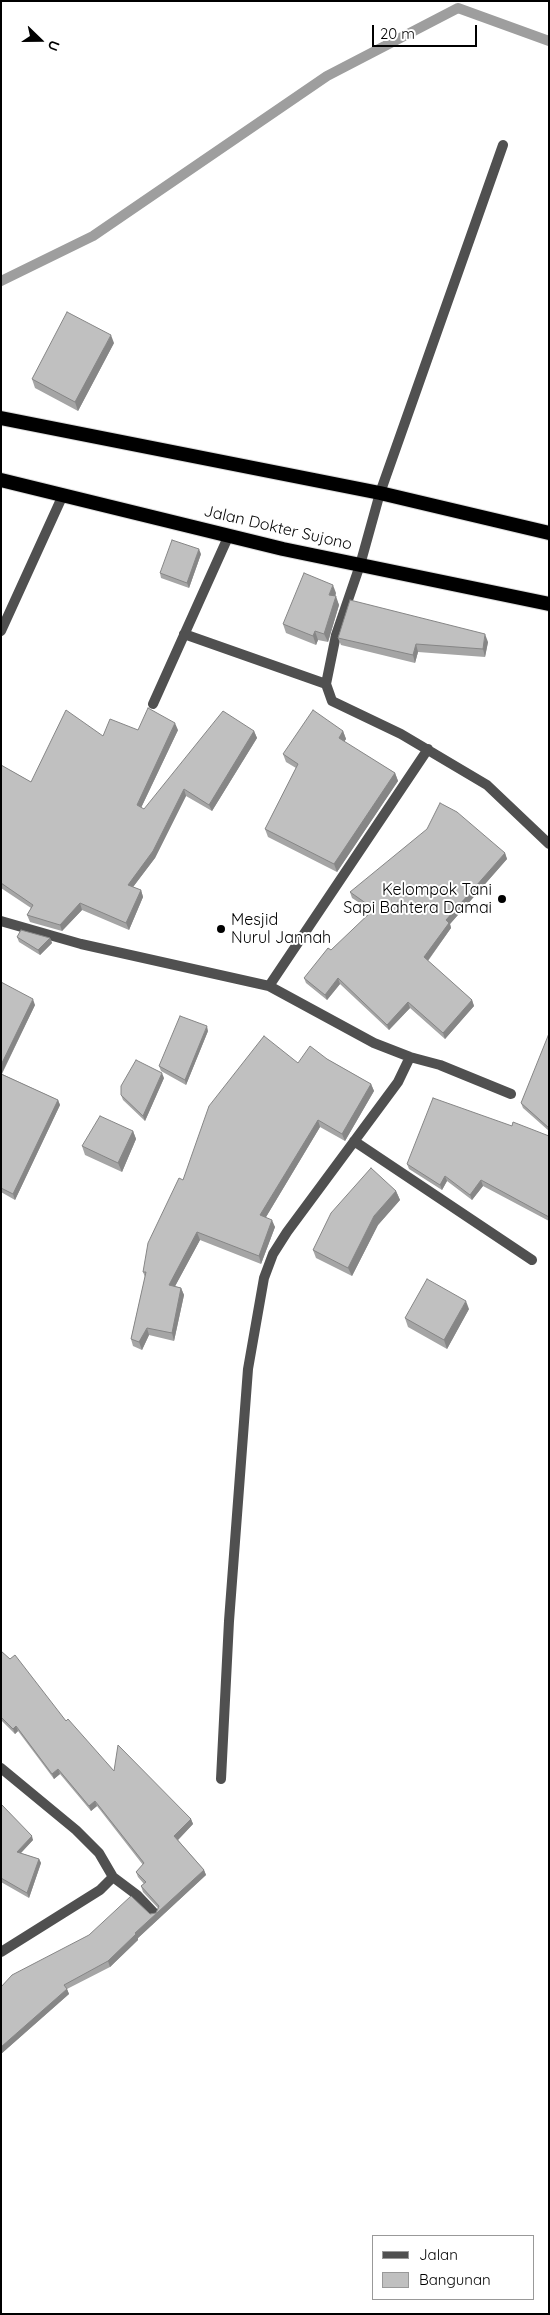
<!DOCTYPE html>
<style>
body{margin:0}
#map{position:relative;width:550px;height:2315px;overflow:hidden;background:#fff;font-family:Quicksand,sans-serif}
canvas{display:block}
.frame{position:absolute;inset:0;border:2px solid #000;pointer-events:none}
.legend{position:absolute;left:372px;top:2235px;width:162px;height:65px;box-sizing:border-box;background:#fff;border:1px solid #999;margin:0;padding:6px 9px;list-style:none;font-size:15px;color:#000}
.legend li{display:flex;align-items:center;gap:10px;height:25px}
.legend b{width:25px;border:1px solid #999}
.north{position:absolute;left:15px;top:15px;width:50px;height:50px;-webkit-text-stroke:4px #fff;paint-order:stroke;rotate:112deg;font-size:14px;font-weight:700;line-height:20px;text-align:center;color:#000}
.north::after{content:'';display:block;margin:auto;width:18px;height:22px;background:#000;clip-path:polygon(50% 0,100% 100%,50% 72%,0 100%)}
.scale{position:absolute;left:372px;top:25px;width:105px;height:22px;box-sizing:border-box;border:2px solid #000;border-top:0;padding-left:6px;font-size:15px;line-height:18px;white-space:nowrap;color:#000;-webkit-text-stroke:4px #fff;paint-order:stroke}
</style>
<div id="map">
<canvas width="550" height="2315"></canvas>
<div class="frame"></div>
<ul class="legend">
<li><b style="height:6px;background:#505050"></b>Jalan</li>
<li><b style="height:14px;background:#c0c0c0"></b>Bangunan</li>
</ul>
<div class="north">U</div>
<div class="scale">20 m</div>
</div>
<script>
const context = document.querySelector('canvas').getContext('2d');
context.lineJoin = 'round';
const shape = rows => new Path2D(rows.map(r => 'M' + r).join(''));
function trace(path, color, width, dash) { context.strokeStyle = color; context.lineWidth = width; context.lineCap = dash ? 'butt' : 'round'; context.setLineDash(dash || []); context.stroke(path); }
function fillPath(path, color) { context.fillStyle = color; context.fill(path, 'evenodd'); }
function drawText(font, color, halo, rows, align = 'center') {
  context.font = font + ' Quicksand,sans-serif'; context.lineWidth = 4; context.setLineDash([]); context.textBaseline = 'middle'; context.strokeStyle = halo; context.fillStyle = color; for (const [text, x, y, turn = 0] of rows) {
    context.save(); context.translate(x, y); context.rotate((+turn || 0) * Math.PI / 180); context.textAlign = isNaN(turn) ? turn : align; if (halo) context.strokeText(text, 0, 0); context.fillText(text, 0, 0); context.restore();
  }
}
const stream = shape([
 [1,281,93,236,327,76,458,8,549,41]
]);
const minor = shape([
 [503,145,380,493,360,565,336,635,326,684,332,701,401,734,487,785,549,844],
 [1,631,63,495],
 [184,634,326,684],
 [153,704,229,535],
 [1,921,81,944,269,986,374,1043,410,1057,440,1065,511,1094],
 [269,986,428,749],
 [354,1141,532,1260],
 [1,1768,76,1830,99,1853,113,1877,100,1890,1,1952],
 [221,1779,229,1621,248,1369,264,1278,273,1254,287,1232,398,1082,410,1057],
 [113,1877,137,1895,154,1913]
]);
const trunk = shape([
 [1,418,380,493,549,533],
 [1,480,283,549,549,604]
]);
const wall = shape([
 [114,343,78,411,35,388,32,379],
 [201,554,189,588,161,578,160,573],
 [336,593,335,596,339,605,328,642,318,640,316,645,286,633,283,624],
 [338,638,488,642,485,657,418,652,415,663,341,645],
 [138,730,178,730,141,808,144,809,254,731,257,738,212,811,186,796,155,858,133,887,141,890,143,897,129,930,82,910,62,931,30,922,27,915,31,908,1,888,1,765,31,782,103,736],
 [343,731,346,739,344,742,395,773,398,781,337,872,268,837,265,829,296,768,286,762,283,754],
 [505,853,507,859,450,924,451,928,428,961,472,1000,474,1006,445,1039,410,1008,389,1030,340,984,327,1000,306,983,304,978,372,911,352,898,350,892],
 [17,937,50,938,52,943,40,955,19,942],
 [1,982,35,1005,2,1074,58,1100,60,1105,15,1200,1,1192],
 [208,1031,186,1085,161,1071,159,1066],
 [549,1037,549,1131,523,1108,521,1103],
 [327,1059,371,1084,374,1091,345,1141,320,1127,266,1217,275,1227,261,1264,200,1240,175,1286,181,1288,184,1295,174,1341,149,1335,142,1350,133,1346,131,1339,145,1277,143,1272,183,1180,298,1063],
 [164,1078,145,1121,123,1100,121,1095],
 [512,1126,549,1136,549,1221,483,1186,472,1200,447,1181,442,1190,409,1169,407,1164],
 [133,1131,136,1139,122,1172,85,1155,82,1146],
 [396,1191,400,1200,378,1225,352,1276,316,1258,313,1250],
 [469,1309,447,1349,408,1327,405,1318],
 [1,1651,66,1721,114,1771,191,1819,193,1824,178,1840,204,1870,206,1875,138,1938,138,1940,110,1967,67,1989,69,1994,1,2054,1,1987,150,1914,156,1913,158,1908,143,1892,141,1886,144,1884,138,1877,136,1872,143,1865,97,1806,91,1811,60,1774,54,1779,18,1731,15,1734,1,1720],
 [1,1804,33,1840,21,1853,39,1859,41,1863,29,1898,1,1882]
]);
const shadedWall = shape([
 [111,335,114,343,78,411,75,402],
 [199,549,201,554,189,588,187,583],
 [333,585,336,593,333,603,329,595],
 [336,596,339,605,328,642,324,634],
 [315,631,318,640,316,645,313,636],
 [485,634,488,642,485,657,483,649],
 [416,644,418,652,415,663,413,655],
 [175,723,178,730,139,812,137,805],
 [254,731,257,738,212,811,209,805],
 [343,731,346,739,341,746,339,738],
 [395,773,398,781,337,872,334,864],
 [184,789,186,796,155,858,130,891,128,885],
 [505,853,507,859,450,924,451,928,426,963,424,957,446,920],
 [141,890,143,897,129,930,126,923],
 [80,903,82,910,62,931,60,925],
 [50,938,52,943,40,955,38,950],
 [338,978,340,984,327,1000,325,995],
 [33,999,35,1005,1,1075,1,1065],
 [472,1000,474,1006,445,1039,443,1033],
 [408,1002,410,1008,389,1030,387,1025],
 [207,1026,208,1031,186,1085,185,1080],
 [162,1073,164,1078,145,1121,143,1116],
 [371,1084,374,1091,345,1141,342,1134],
 [58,1100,60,1105,15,1200,13,1194],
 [318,1120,320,1127,263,1222,260,1215],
 [133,1131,136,1139,122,1172,118,1163],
 [445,1176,447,1181,442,1190,440,1185],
 [481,1180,483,1186,472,1200,470,1195],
 [396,1191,400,1200,378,1225,352,1276,348,1268,374,1216],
 [272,1220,275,1227,261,1264,259,1256],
 [197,1232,200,1240,172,1292,169,1285],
 [181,1288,184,1295,174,1341,172,1333],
 [466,1301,469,1309,447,1349,444,1340],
 [147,1328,149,1335,142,1350,139,1342],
 [16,1726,18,1731,15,1734,13,1729],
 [58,1769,60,1774,54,1779,52,1774],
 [95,1801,97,1806,91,1811,89,1806],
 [191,1819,193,1824,176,1842,174,1836],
 [32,1836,33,1840,18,1856,17,1852],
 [39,1859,41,1863,29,1898,27,1893],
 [204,1870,206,1875,138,1938,138,1940,110,1967,108,1961,135,1933],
 [67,1989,69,1994,1,2054,1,2047]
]);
const building = shape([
 [67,312,111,335,75,402,32,379,67,312],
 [172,540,199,549,187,583,160,573,172,540],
 [304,573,333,585,329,595,336,596,324,634,315,631,313,636,283,624,304,573],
 [350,600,485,634,483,649,416,644,413,655,338,638,350,600],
 [148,708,175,723,137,805,144,809,223,711,254,731,209,805,184,789,153,851,128,885,141,890,126,923,80,903,60,925,27,915,33,905,1,883,1,765,31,782,66,710,103,736,110,719,138,730,148,708],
 [313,710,343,731,339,738,395,773,334,864,265,829,298,764,283,754,313,710],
 [440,803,457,812,505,853,446,920,449,923,424,957,472,1000,443,1033,408,1002,387,1025,338,978,325,995,304,978,328,948,331,950,374,909,350,892,427,829,440,803],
 [21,930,50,938,38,950,17,937,21,930],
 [1,982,33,999,1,1065,1,982],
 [180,1016,207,1026,185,1080,159,1066,180,1016],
 [264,1036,298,1063,310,1046,327,1059,371,1084,342,1134,318,1120,260,1215,272,1220,259,1256,197,1232,169,1285,181,1288,172,1333,147,1328,139,1342,131,1339,146,1272,143,1272,148,1243,179,1178,183,1180,209,1106,264,1036],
 [548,1036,549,1037,549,1128,521,1103,548,1036],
 [136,1060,162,1073,143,1116,121,1095,121,1086,136,1060],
 [1,1074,58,1100,13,1194,1,1188,1,1074],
 [433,1098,512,1126,513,1122,549,1136,549,1217,481,1180,470,1195,445,1176,440,1185,407,1164,433,1098],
 [100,1116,133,1131,118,1163,82,1146,100,1116],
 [371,1168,396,1191,374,1216,348,1268,313,1250,331,1213,371,1168],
 [427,1279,466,1301,444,1340,405,1318,427,1279],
 [1,1651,10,1659,15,1655,66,1721,68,1719,114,1771,118,1745,191,1819,174,1836,204,1870,135,1933,136,1934,108,1961,64,1985,67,1989,1,2047,1,1987,12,1975,89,1935,131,1896,150,1914,156,1913,159,1906,141,1886,146,1882,136,1872,144,1863,95,1801,89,1806,58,1769,52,1774,16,1726,13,1729,1,1717,1,1651],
 [1,1804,32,1836,17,1852,39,1859,27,1893,1,1878,1,1804]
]);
const markers = [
 [502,899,5,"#000"],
 [221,929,5,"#000"]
];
const streetNames = [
 ["Jalan Dokter Sujono",278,528,13]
];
const poiNames = [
 ["Kelompok Tani",492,890],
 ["Sapi Bahtera Damai",492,908],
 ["Mesjid",231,920,"left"],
 ["Nurul Jannah",231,938,"left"]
];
trace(stream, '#9e9e9e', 10);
trace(trunk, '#dbdbdb', 16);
trace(minor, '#505050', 10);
trace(trunk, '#000', 14);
fillPath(wall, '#a5a5a5');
fillPath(shadedWall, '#868686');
fillPath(building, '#c0c0c0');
trace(building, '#868686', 1);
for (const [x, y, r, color] of markers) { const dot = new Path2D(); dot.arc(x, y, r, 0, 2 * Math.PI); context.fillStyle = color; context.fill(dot); trace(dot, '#fff', 2); }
drawText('16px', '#000', '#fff', streetNames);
drawText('16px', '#000', '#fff', poiNames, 'right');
</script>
